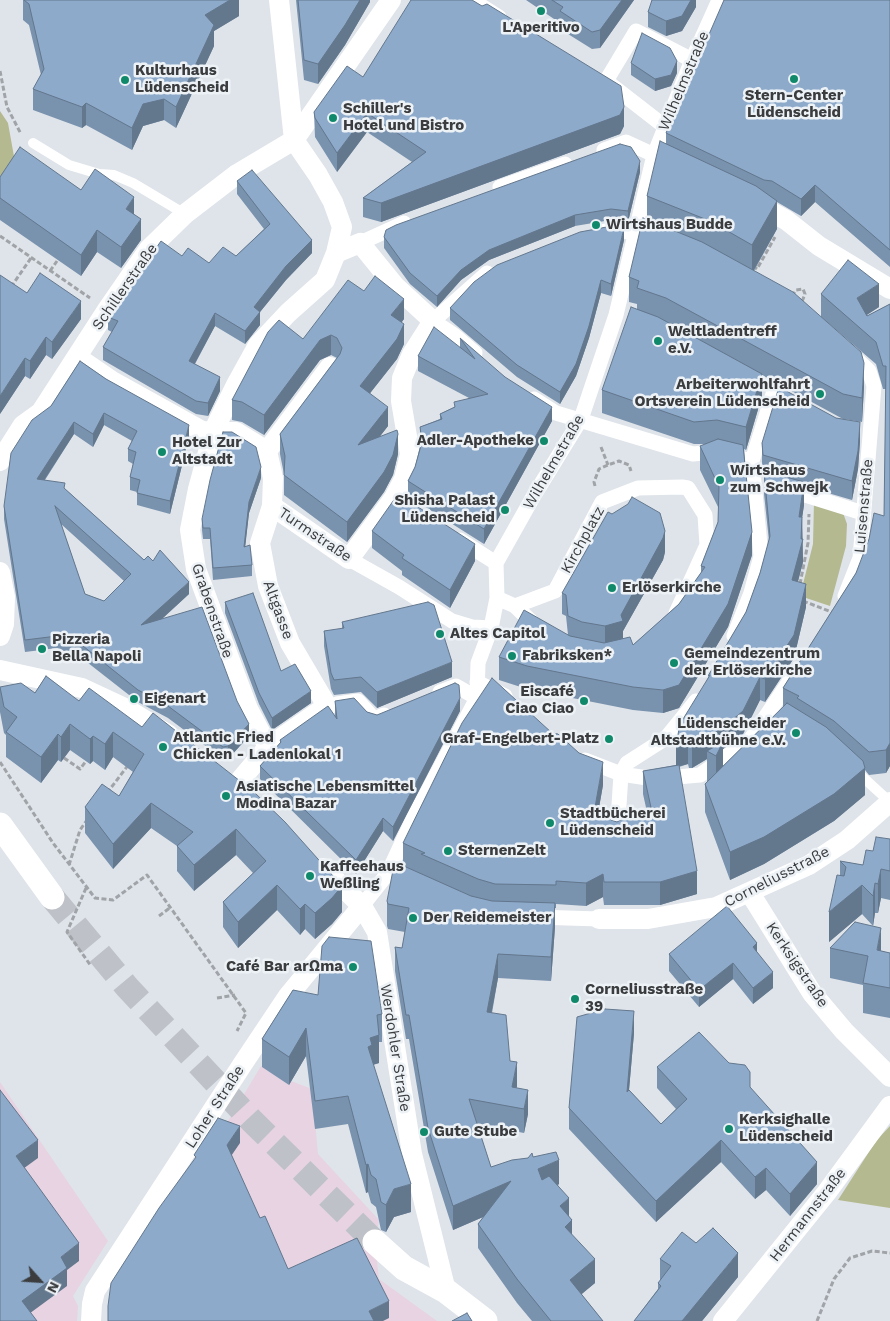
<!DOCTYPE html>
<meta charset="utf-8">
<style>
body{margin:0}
#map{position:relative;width:890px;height:1321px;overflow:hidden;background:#dfe4ea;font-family:"Work Sans",sans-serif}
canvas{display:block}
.north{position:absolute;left:15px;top:1256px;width:50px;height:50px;-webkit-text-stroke:4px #edf2f7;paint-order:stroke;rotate:116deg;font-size:14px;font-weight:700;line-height:20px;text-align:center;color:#3a3c3e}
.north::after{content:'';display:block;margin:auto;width:18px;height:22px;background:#3a3c3e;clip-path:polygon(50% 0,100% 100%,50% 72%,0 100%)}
</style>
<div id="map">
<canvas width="890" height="1321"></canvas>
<div class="north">N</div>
</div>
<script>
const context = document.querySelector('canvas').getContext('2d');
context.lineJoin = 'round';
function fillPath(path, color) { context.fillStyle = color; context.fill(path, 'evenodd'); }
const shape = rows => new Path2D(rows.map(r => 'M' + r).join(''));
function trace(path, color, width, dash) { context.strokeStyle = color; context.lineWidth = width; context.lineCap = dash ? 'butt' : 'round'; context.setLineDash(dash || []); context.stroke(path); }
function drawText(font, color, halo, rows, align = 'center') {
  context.font = font + ' "Work Sans",sans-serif'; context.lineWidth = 5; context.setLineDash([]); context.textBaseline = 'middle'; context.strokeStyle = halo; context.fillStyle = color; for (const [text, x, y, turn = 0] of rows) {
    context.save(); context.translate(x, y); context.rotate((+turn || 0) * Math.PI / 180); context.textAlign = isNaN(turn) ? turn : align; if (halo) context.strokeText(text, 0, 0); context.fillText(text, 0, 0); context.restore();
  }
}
const industrial = shape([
 [261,1066,289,1085,291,1081,312,1089,318,1154,379,1220,375,1242,379,1279,437,1321,108,1321],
 [0,1082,108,1241,73,1296,78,1306,77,1321,0,1321]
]);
const green = shape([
 [0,111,8,123,15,162,0,184],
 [814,501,842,510,847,524,846,546,830,606,800,596,813,544],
 [890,1126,890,1208,838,1200,876,1141]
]);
const tertiaryTunnel = shape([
 [52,897,127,987,252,1121,375,1242]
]);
const path = shape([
 [0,71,7,107,21,134],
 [0,236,90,298],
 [753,266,757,269,775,237],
 [50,271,57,261],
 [11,287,31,258],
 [792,296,796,290,803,289,805,294,801,304],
 [601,447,608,465],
 [595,486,594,482,599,469,608,465,619,461,629,465,631,471],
 [800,584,808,543,809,514],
 [803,601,834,613],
 [64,758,80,769,86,761],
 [0,762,53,843,95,898,113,900,147,875,246,1013,237,1031],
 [107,793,129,764],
 [69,865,80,830,87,820],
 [86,888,67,932,91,966],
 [159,916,171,907],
 [217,998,235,995],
 [817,1321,834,1279,850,1258,872,1251,890,1253]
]);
const service = shape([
 [33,143,69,165,99,174,114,175,133,183,185,214],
 [855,770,890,802]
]);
const pedestrian = shape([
 [472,0,499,17],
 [606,81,664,126],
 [606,81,636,31,692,60],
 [604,150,626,142,663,159],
 [500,187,565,164],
 [605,231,637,232,658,238],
 [360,243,404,223],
 [475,353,454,335,433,321,487,273],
 [534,399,556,413,693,454,715,452,752,461],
 [783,488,863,513],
 [460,540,496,563],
 [349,559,399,587,452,621,472,627,491,628],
 [845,596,860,558,874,386,869,371,850,353],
 [497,598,515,606,537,627],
 [515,606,555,591,602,502,638,488,682,487,688,488,705,515,707,545,676,613],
 [734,636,751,593,761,556,752,461,774,391],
 [477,682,505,696],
 [440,692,456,686,477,698],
 [337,704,358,701,374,719,384,715],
 [585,760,621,774,654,779,700,775,750,740,793,676],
 [617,836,621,774,627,763,666,738,696,701],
 [362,906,388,873,413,819,477,698,478,663,491,628,497,598,496,563,533,497,581,419,616,315,654,155,692,60,719,0],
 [535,917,599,919]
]);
const minor = shape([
 [766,209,786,220,819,246,890,289],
 [77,357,112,381,202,431,236,432,267,451,273,478,272,506,349,559,394,498,404,479,410,454,401,401,402,378,412,354,433,321,395,286,360,243,336,253],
 [267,451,330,367],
 [0,461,23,425,41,412,107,310,149,249,185,214,237,174,294,140,391,0],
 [0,572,5,597,4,624,0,636],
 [0,670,82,688,127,709,169,735],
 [268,747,327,706,290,643,268,586,260,543,272,506],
 [237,784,268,747,248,709,196,569,190,530,198,489,214,430,237,383,258,345,288,313,325,280,336,253,342,227,333,202,318,175,294,140,279,0],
 [323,868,362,906,377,932,412,1154,446,1291],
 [750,893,812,993,844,1031,890,1077],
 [599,919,648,919,716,907,809,865,847,840,890,802],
 [91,1321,92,1304,95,1291,242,1065,288,996,362,906],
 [723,1321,827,1192,890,1106]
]);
const tertiary = shape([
 [0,825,52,897],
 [375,1242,404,1268,446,1291,485,1321]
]);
const wall = shape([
 [23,0,239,0,239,16,214,31,214,46,176,128,164,120,143,126,132,150,86,125,82,128,33,110,33,89,41,75,29,25,23,20],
 [296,0,370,0,370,2,345,45,318,84,304,80],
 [526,0,634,0,600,48,592,49,560,29,560,23],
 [696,0,696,7,682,31,666,36,648,27,648,12],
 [890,0,890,267,815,202,801,216,777,202,777,229,754,271,864,387,862,422,844,419,860,441,858,469,852,500,804,486,804,505,802,517,803,562,798,582,806,607,794,658,765,702,760,700,743,734,723,749,723,766,783,708,783,688,856,573,884,516,886,389,883,389,876,364,821,317,821,294,879,307,867,315,867,316,890,304,890,766,886,773,869,775,865,770,865,795,834,821,764,864,730,880,705,812,705,784,708,781,707,781,707,759,692,768,689,768,688,764,679,767,697,894,660,905,604,905,603,897,586,906,556,904,556,908,555,908,555,927,551,981,498,978,492,1013,510,1061,517,1086,516,1088,528,1114,524,1133,477,1124,491,1167,533,1157,559,1184,558,1185,569,1216,572,1235,595,1283,581,1294,603,1321,532,1321,517,1303,478,1248,478,1224,483,1217,453,1230,428,1152,409,1039,406,1039,395,971,395,947,402,948,405,932,388,929,387,926,387,901,403,866,403,843,603,785,598,813,611,820,617,822,647,812,643,794,643,771,676,765,708,678,746,612,760,573,769,541,764,494,764,474,763,473,762,462,762,443,836,418,843,419,762,375,762,396,746,450,744,449,752,555,728,627,679,708,663,713,633,710,527,689,499,680,499,657,568,635,566,616,562,614,562,593,665,552,663,560,623,631,623,639,633,645,679,604,701,573,701,566,718,522,719,509,700,470,700,446,707,444,694,444,602,413,602,390,637,309,637,304,629,302,629,277,647,220,647,196,666,143,666,133],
 [631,63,677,73,671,86,655,91,631,75],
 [363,77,624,126,620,134,381,222,363,217,363,198,412,162,367,132,337,172,315,137,314,112],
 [640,172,628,222,611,220,575,226,489,260,461,280,437,307,410,284,384,248,384,237],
 [0,177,81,190,134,215,141,240,121,268,97,252,81,276,0,220],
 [237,181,312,253,286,280,260,312,260,325,245,344,215,326,195,364,220,391,208,416,196,414,103,360,103,347,112,332,108,330,108,317,182,256,209,263,236,256,264,229,237,194],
 [624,240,611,296,601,293,589,338,576,376,560,404,517,377,450,320,450,308],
 [364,291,404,319,402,322,404,344,397,359,370,393,388,426,380,436,398,454,393,475,384,492,347,542,284,495,284,474,280,454,280,434,337,358,331,355,320,360,264,435,242,422,232,420,232,400,303,339],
 [27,293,81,319,52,359,46,355,30,379,25,376,0,414],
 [460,338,552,421,484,544,408,496,408,481,415,467,420,446,420,427,440,419,440,414,454,407,469,398,418,371,418,356,460,347],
 [80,361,189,437,170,514,137,505,137,492,130,490,130,477,133,464,128,461,128,449,132,441,104,425,93,447,74,434,45,480,65,489,144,560,189,594,162,619,249,736,228,759,223,759,168,718,138,702,83,659,57,648,25,652,4,519,4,506,51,406],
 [61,524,124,581,104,601,85,594],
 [261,478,249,513,245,546,252,565,252,576,213,580,210,539,203,539,202,530,202,519],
 [372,531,475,561,450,608,402,575,402,571,372,548],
 [225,602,281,671,311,703,272,730,259,704,225,613],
 [342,622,452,677,377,708,361,692,334,695,331,689,324,646,324,631,342,629],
 [46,676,342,912,332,924,315,939,305,929,300,935,277,910,238,948,223,927,223,902,253,873,236,855,194,891,177,871,177,846,151,828,113,869,85,833,85,807,119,796,133,772,113,757,105,770,93,761,90,764,70,750,61,762,58,760,41,783,6,757,6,735,4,733,0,712,0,687,35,693],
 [335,701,367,712,377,715,460,711,393,841,383,831,356,874,260,779,260,766,280,743,280,740,335,717],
 [890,839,890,900,881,898,878,913,875,913,873,926,862,914,829,942,840,875,840,861,863,865,873,851],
 [830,948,881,951,890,953,890,1018,863,1013,863,985,830,978],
 [757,952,773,988,753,1004,733,979,699,1007,669,971,669,954],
 [293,990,382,1014,382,1042,379,1042,379,1063,373,1065,411,1212,394,1217,386,1232,381,1230,376,1207,371,1203,368,1192,366,1193,348,1124,315,1129,306,1056,289,1085,262,1067,262,1039],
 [634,1033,629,1090,661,1124,676,1109,657,1088,657,1067,750,1087,817,1184,790,1216,766,1190,755,1199,721,1162,656,1222,569,1129,569,1108],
 [660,1259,738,1277,702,1321,634,1321,658,1289,658,1283,660,1281]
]);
const shadedWall = shape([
 [230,0,239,0,239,16,214,31,214,46,176,128,176,107,205,15],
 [360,0,370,0,370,2,345,45,318,84,318,64],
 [622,0,634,0,600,48,600,30],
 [691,0,696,0,696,7,682,31,666,36,666,21],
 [677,61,677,73,671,86,655,91,655,79],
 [164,99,164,120,143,126,132,150,132,128,143,104],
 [86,103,86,125,82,128,82,107],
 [624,107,624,126,620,134,381,222,381,203],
 [367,113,367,132,337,172,337,153],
 [640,161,640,172,628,222,628,211],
 [815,185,815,202,801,216,801,199],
 [134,197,134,218,126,209],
 [777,201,777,229,752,273,752,245],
 [575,215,575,226,489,260,461,280,437,307,437,296,461,270,489,250],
 [141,219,141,240,121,268,121,247],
 [624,228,624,240,611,296,611,284],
 [97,230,97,252,81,276,81,255],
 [312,240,312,253,286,280,260,312,260,325,245,344,245,331,254,307,286,266],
 [601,280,601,293,589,338,576,376,560,404,560,392],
 [879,284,879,307,857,321,857,298],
 [404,299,404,319,391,335,391,315],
 [81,301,81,319,52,359,52,342],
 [215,313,215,326,189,374,189,361],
 [404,324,404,344,397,359,360,406,360,386],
 [331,335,331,355,320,360,264,435,264,415,320,340],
 [46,337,46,355,30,379,30,361],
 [25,358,25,376,0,414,0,396],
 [864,363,864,387,862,422,862,398],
 [762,374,762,396,746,450,746,427],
 [220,377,220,391,208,416,208,403],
 [388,407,388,426,358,465,358,445],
 [552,407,552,421,484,544,484,529],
 [104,413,104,425,93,447,93,434],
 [74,422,74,434,37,491,37,479],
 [860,422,860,441,858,469,852,500,852,481],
 [189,425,189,437,170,514,170,501],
 [398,434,398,454,393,475,384,492,347,542,347,522],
 [261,467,261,478,249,513,244,558,244,547,249,502],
 [804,482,804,505,799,540,799,517],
 [802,517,803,562,792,603,792,580,801,539],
 [665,531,665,552,663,560,623,631,623,642,605,647,605,626,621,615],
 [752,532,752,555,728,627,679,708,663,713,663,690],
 [475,544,475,561,450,608,450,590],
 [189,582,189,594,141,638,141,625],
 [806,584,806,607,794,658,765,702,765,679],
 [452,662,452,677,377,708,377,692],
 [760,677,760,700,743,734,723,749,723,771,716,785,716,756,707,751,707,759,692,768,692,745],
 [311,691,311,703,272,730,272,718],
 [460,698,460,711,393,841,393,827],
 [70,724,70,750,61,762,61,737],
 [249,724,249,736,228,759,228,746],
 [113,732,113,757,105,770,105,744],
 [58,734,58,760,41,783,41,757],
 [93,736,93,761,90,764,90,739],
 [688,742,688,764,676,767,676,745],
 [890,743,890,766,886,773,886,750],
 [603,762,603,785,594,836,594,813],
 [865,768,865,795,834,821,764,864,730,880,730,852],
 [151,803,151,828,113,869,113,844],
 [383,818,383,831,356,874,356,860],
 [236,829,236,855,194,891,194,865],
 [881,869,881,898,878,913,878,884],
 [697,871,697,894,660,905,660,882],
 [603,874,603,897,586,906,586,883],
 [875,883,875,913,873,926,873,896],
 [277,885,277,910,238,948,238,922],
 [862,885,862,914,829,942,829,912],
 [342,886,342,912,332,924,315,939,315,913],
 [555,903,555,927,551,981,551,957],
 [305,904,305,929,300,935,300,909],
 [881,928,881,957,877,950],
 [757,943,757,960,753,947],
 [498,954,498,978,487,1036,487,1012],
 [733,963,733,979,699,1007,699,990],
 [773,972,773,988,753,1004,753,988],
 [634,1011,634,1033,627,1113,627,1092],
 [306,1028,306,1056,289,1085,289,1057],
 [379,1035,379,1063,372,1065,368,1047,370,1038],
 [517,1062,517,1086,513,1107,512,1087],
 [528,1090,528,1114,524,1133,524,1109],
 [240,1126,240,1143,227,1162,227,1145],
 [38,1140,38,1158,16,1174,16,1156],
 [721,1140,721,1162,656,1222,656,1201],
 [559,1160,559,1184,538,1193,538,1169],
 [817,1162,817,1184,790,1216,790,1194],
 [368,1164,368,1192,366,1193,366,1165],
 [766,1168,766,1190,755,1199,755,1177],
 [511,1181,511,1205,453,1230,453,1206],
 [411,1184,411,1212,394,1217,386,1232,386,1205,394,1189],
 [569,1198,569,1222,560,1206],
 [572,1220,572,1244,565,1227],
 [79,1243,79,1261,67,1270,67,1286,22,1319,22,1301,61,1257],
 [738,1253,738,1277,702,1321,682,1321],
 [595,1259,595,1283,570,1304,570,1280],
 [389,1301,389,1318,383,1321,369,1321,369,1311]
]);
const building = shape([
 [24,0,230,0,205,15,214,25,176,107,164,99,143,104,132,128,86,103,82,107,33,89,44,69,29,4,24,0],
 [298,0,360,0,345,25,318,64,304,60,298,0],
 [411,0,472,0,482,6,487,4,621,86,624,107,620,115,381,203,363,198,426,152,367,113,337,153,315,118,314,112,347,66,363,77,411,0],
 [552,0,622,0,600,30,592,32,560,11,563,7,552,0],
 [652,0,691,0,682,16,666,21,648,12,652,0],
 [724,0,890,0,890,250,815,185,801,199,772,181,764,180,666,133,724,0],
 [642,33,670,48,677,61,671,75,655,79,631,63,642,33],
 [660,141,756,186,777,201,752,245,710,221,647,196,660,141],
 [620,144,631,147,640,161,628,211,611,209,575,215,489,250,461,270,437,296,410,273,384,237,386,230,396,225,620,144],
 [20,147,81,190,95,169,134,197,126,209,141,219,121,247,97,230,81,255,0,198,0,177,20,147],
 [252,170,312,240,286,266,254,307,260,312,245,331,215,313,189,361,220,377,208,403,196,401,103,347,118,321,108,317,161,241,182,256,188,248,209,263,223,247,236,256,270,224,237,181,252,170],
 [643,218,702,242,793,292,861,352,864,363,862,398,843,394,666,298,637,288,639,281,629,277,643,218],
 [612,226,624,228,611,284,601,280,589,326,576,364,560,392,517,365,450,308,474,282,497,265,580,232,612,226],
 [848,260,879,284,857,298,867,316,890,304,890,743,886,750,869,752,834,721,797,698,799,696,783,688,856,573,869,539,874,513,884,516,886,366,883,366,876,342,821,294,848,260],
 [40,273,81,301,52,342,46,337,30,361,25,358,0,396,0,275,27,293,40,273],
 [375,276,404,299,391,315,404,324,397,339,360,386,388,407,358,445,397,430,398,434,393,455,384,472,347,522,284,475,285,456,280,434,340,354,342,348,337,338,331,335,320,340,264,415,242,402,232,400,268,332,279,320,303,339,348,280,364,291,375,276],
 [631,307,658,317,762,374,746,427,717,420,694,422,602,390,631,307],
 [434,327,475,359,460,338,505,377,552,407,484,529,408,481,415,467,422,442,420,427,442,419,440,414,455,407,454,402,488,394,418,356,434,327],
 [80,361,106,379,189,425,170,501,137,493,140,480,130,477,136,452,128,449,137,431,104,413,93,434,74,422,37,479,65,483,64,488,144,560,148,556,153,561,160,550,189,582,141,625,202,607,237,701,249,724,228,746,223,747,168,706,138,690,83,646,57,636,25,640,4,506,11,453,32,420,51,406,80,361],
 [55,506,131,574,104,601,85,594,55,506],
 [779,387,836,418,860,422,858,451,852,481,763,455,762,443,779,387],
 [223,432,232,432,256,447,261,467,249,502,244,547,250,545,252,565,213,568,210,528,203,528,202,519,210,480,223,432],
 [718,439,743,445,752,532,728,604,679,685,663,690,633,687,527,666,499,657,524,610,570,636,604,643,630,637,633,645,679,604,705,567,701,566,718,522,719,487,700,446,718,439],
 [764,471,804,482,799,517,802,517,801,539,803,539,792,580,806,584,794,635,765,679,760,677,743,711,721,729,692,745,689,745,688,742,676,745,680,724,710,675,708,676,746,612,760,573,770,536,764,471],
 [398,494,475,544,450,590,402,558,404,555,372,531,398,494],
 [632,497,660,513,665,531,663,538,621,615,623,621,605,626,582,622,568,616,566,595,562,593,608,512,612,514,628,504,632,497],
 [253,593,281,671,295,664,311,691,272,718,259,693,225,602,253,593],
 [428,602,434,605,452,662,377,692,361,677,334,680,331,673,324,631,344,628,342,622,428,602],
 [46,676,79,701,89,688,142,727,153,713,254,792,285,822,342,886,332,898,315,913,305,904,300,909,277,885,238,922,223,902,266,861,236,829,194,865,177,846,193,832,151,803,113,844,85,807,102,784,119,796,144,754,113,732,105,744,93,736,90,739,70,724,61,737,58,734,41,757,6,732,17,717,4,707,0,687,21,683,35,693,46,676],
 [492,678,552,733,558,734,579,753,603,762,594,813,608,813,611,820,617,822,624,818,626,813,652,812,643,771,679,765,697,871,660,882,604,882,603,874,586,883,556,881,556,885,495,884,478,879,421,854,425,853,403,843,462,723,492,678],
 [455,683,459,685,460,698,393,827,383,818,356,860,260,766,281,742,280,740,328,706,337,719,335,701,354,698,367,712,377,715,455,683],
 [787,703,826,727,863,761,865,768,834,794,764,837,730,852,705,784,787,703],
 [723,742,716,756,707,751,723,742],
 [876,837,890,839,890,871,881,869,878,884,875,883,873,896,862,885,829,912,837,875,844,876,846,867,840,861,863,865,866,850,873,851,876,837],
 [397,863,471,896,492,901,555,903,551,957,498,954,487,1012,506,1015,510,1061,517,1062,512,1087,528,1090,524,1109,469,1099,491,1167,512,1160,528,1158,532,1153,533,1157,556,1152,559,1160,538,1169,542,1180,549,1176,569,1198,560,1206,572,1220,565,1227,595,1259,570,1280,603,1321,551,1321,517,1279,478,1224,511,1181,453,1206,428,1128,409,1015,406,1015,395,947,402,948,409,908,388,904,387,901,394,865,397,863],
 [727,906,757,943,753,947,773,972,753,988,733,963,699,990,669,954,727,906],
 [855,922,881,928,877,950,890,953,890,988,863,983,868,956,830,948,855,922],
 [329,937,371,941,382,1014,377,1015,379,1035,370,1038,372,1045,368,1047,411,1184,394,1189,386,1205,381,1202,376,1179,371,1175,368,1164,366,1165,348,1096,315,1101,306,1028,289,1057,262,1039,293,990,318,995,322,946,329,937],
 [605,1009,634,1011,627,1092,629,1090,661,1124,687,1099,657,1067,699,1032,729,1063,745,1065,750,1072,750,1087,817,1162,790,1194,766,1168,755,1177,721,1140,656,1201,569,1108,577,1017,605,1009],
 [0,1090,38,1140,16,1156,79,1243,61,1257,67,1268,22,1301,37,1321,0,1321,0,1090],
 [218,1118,240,1126,227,1145,260,1218,265,1216,288,1269,357,1238,389,1301,369,1311,374,1321,108,1321,108,1306,111,1283,159,1208,196,1157,194,1155,218,1118],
 [713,1228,738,1253,682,1321,634,1321,661,1286,658,1283,671,1266,660,1259,682,1232,696,1243,713,1228],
 [467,1313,472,1321,452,1321,467,1313]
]);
const markers = [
 [541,11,5,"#10896b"],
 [794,79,5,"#10896b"],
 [125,80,5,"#10896b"],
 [333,118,5,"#10896b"],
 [596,225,5,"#10896b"],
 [658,341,5,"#10896b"],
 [820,394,5,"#10896b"],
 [544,441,5,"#10896b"],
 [162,452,5,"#10896b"],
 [720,480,5,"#10896b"],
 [505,510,5,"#10896b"],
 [612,588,5,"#10896b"],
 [440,634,5,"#10896b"],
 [42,649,5,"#10896b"],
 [512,656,5,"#10896b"],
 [674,663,5,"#10896b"],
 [134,699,5,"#10896b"],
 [584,701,5,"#10896b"],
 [796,733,5,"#10896b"],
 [609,739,5,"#10896b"],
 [163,747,5,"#10896b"],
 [226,796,5,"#10896b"],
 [550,823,5,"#10896b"],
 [448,851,5,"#10896b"],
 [310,876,5,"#10896b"],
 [413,918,5,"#10896b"],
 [353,967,5,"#10896b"],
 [575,999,5,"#10896b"],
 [729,1129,5,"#10896b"],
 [424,1132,5,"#10896b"]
];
const poiNames = [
 ["L'Aperitivo",541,28,"center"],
 ["Kulturhaus",135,71],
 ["Lüdenscheid",135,88],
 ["Stern-Center",794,96,"center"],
 ["Lüdenscheid",794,113,"center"],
 ["Schiller's",343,109],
 ["Hotel und Bistro",343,126],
 ["Wirtshaus Budde",606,225],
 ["Weltladentreff",668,332],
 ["e.V.",668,349],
 ["Arbeiterwohlfahrt",810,385,"right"],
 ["Ortsverein Lüdenscheid",810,402,"right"],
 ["Adler-Apotheke",534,441,"right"],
 ["Hotel Zur",172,443],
 ["Altstadt",172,460],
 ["Wirtshaus",730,471],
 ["zum Schwejk",730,488],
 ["Shisha Palast",495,501,"right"],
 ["Lüdenscheid",495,518,"right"],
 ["Erlöserkirche",622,588],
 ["Altes Capitol",450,634],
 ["Pizzeria",52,640],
 ["Bella Napoli",52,657],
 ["Gemeindezentrum",684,654],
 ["der Erlöserkirche",684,671],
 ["Fabriksken*",522,656],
 ["Eiscafé",574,692,"right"],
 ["Ciao Ciao",574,709,"right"],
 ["Eigenart",144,699],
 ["Lüdenscheider",786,724,"right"],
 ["Altstadtbühne e.V.",786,741,"right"],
 ["Atlantic Fried",173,738],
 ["Chicken - Ladenlokal 1",173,755],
 ["Graf-Engelbert-Platz",599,739,"right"],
 ["Asiatische Lebensmittel",236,787],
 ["Modina Bazar",236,804],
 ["Stadtbücherei",560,814],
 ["Lüdenscheid",560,831],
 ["SternenZelt",458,851],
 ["Kaffeehaus",320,867],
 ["Weßling",320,884],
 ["Der Reidemeister",423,918],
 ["Café Bar arΩma",343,967,"right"],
 ["Corneliusstraße",585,990],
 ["39",585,1007],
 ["Kerksighalle",739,1120],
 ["Lüdenscheid",739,1137],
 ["Gute Stube",434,1132]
];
const streetNames = [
 ["Wilhelmstraße",684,81,-67],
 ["Schillerstraße",125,287,-55],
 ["Wilhelmstraße",554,462,-60],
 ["Luisenstraße",864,506,-85],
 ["Turmstraße",315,535,34],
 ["Kirchplatz",583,540,-61],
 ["Altgasse",278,610,70],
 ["Grabenstraße",212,611,71],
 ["Corneliusstraße",777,877,-27],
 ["Kerksigstraße",797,965,56],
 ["Werdohler Straße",395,1048,81],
 ["Loher Straße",215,1107,-57],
 ["Hermannstraße",808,1215,-52]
];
fillPath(industrial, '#e7d3e2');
fillPath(green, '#b5b990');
trace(tertiaryTunnel, '#bec2c8', 25, [25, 12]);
trace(path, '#a0a4a8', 3, [5, 2.5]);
trace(service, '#fff', 10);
trace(pedestrian, '#fff', 15);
trace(minor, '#fff', 20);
trace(tertiary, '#fff', 25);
fillPath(wall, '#7992ae');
fillPath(shadedWall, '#63778d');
fillPath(building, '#8daaca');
trace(building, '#63778d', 1);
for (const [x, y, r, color] of markers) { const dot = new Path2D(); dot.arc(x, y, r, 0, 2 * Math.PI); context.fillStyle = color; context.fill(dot); trace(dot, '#edf2f7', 2); }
drawText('bold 15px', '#3a3c3e', '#edf2f7', poiNames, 'left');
drawText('15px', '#3a3c3e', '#edf2f7', streetNames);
</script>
